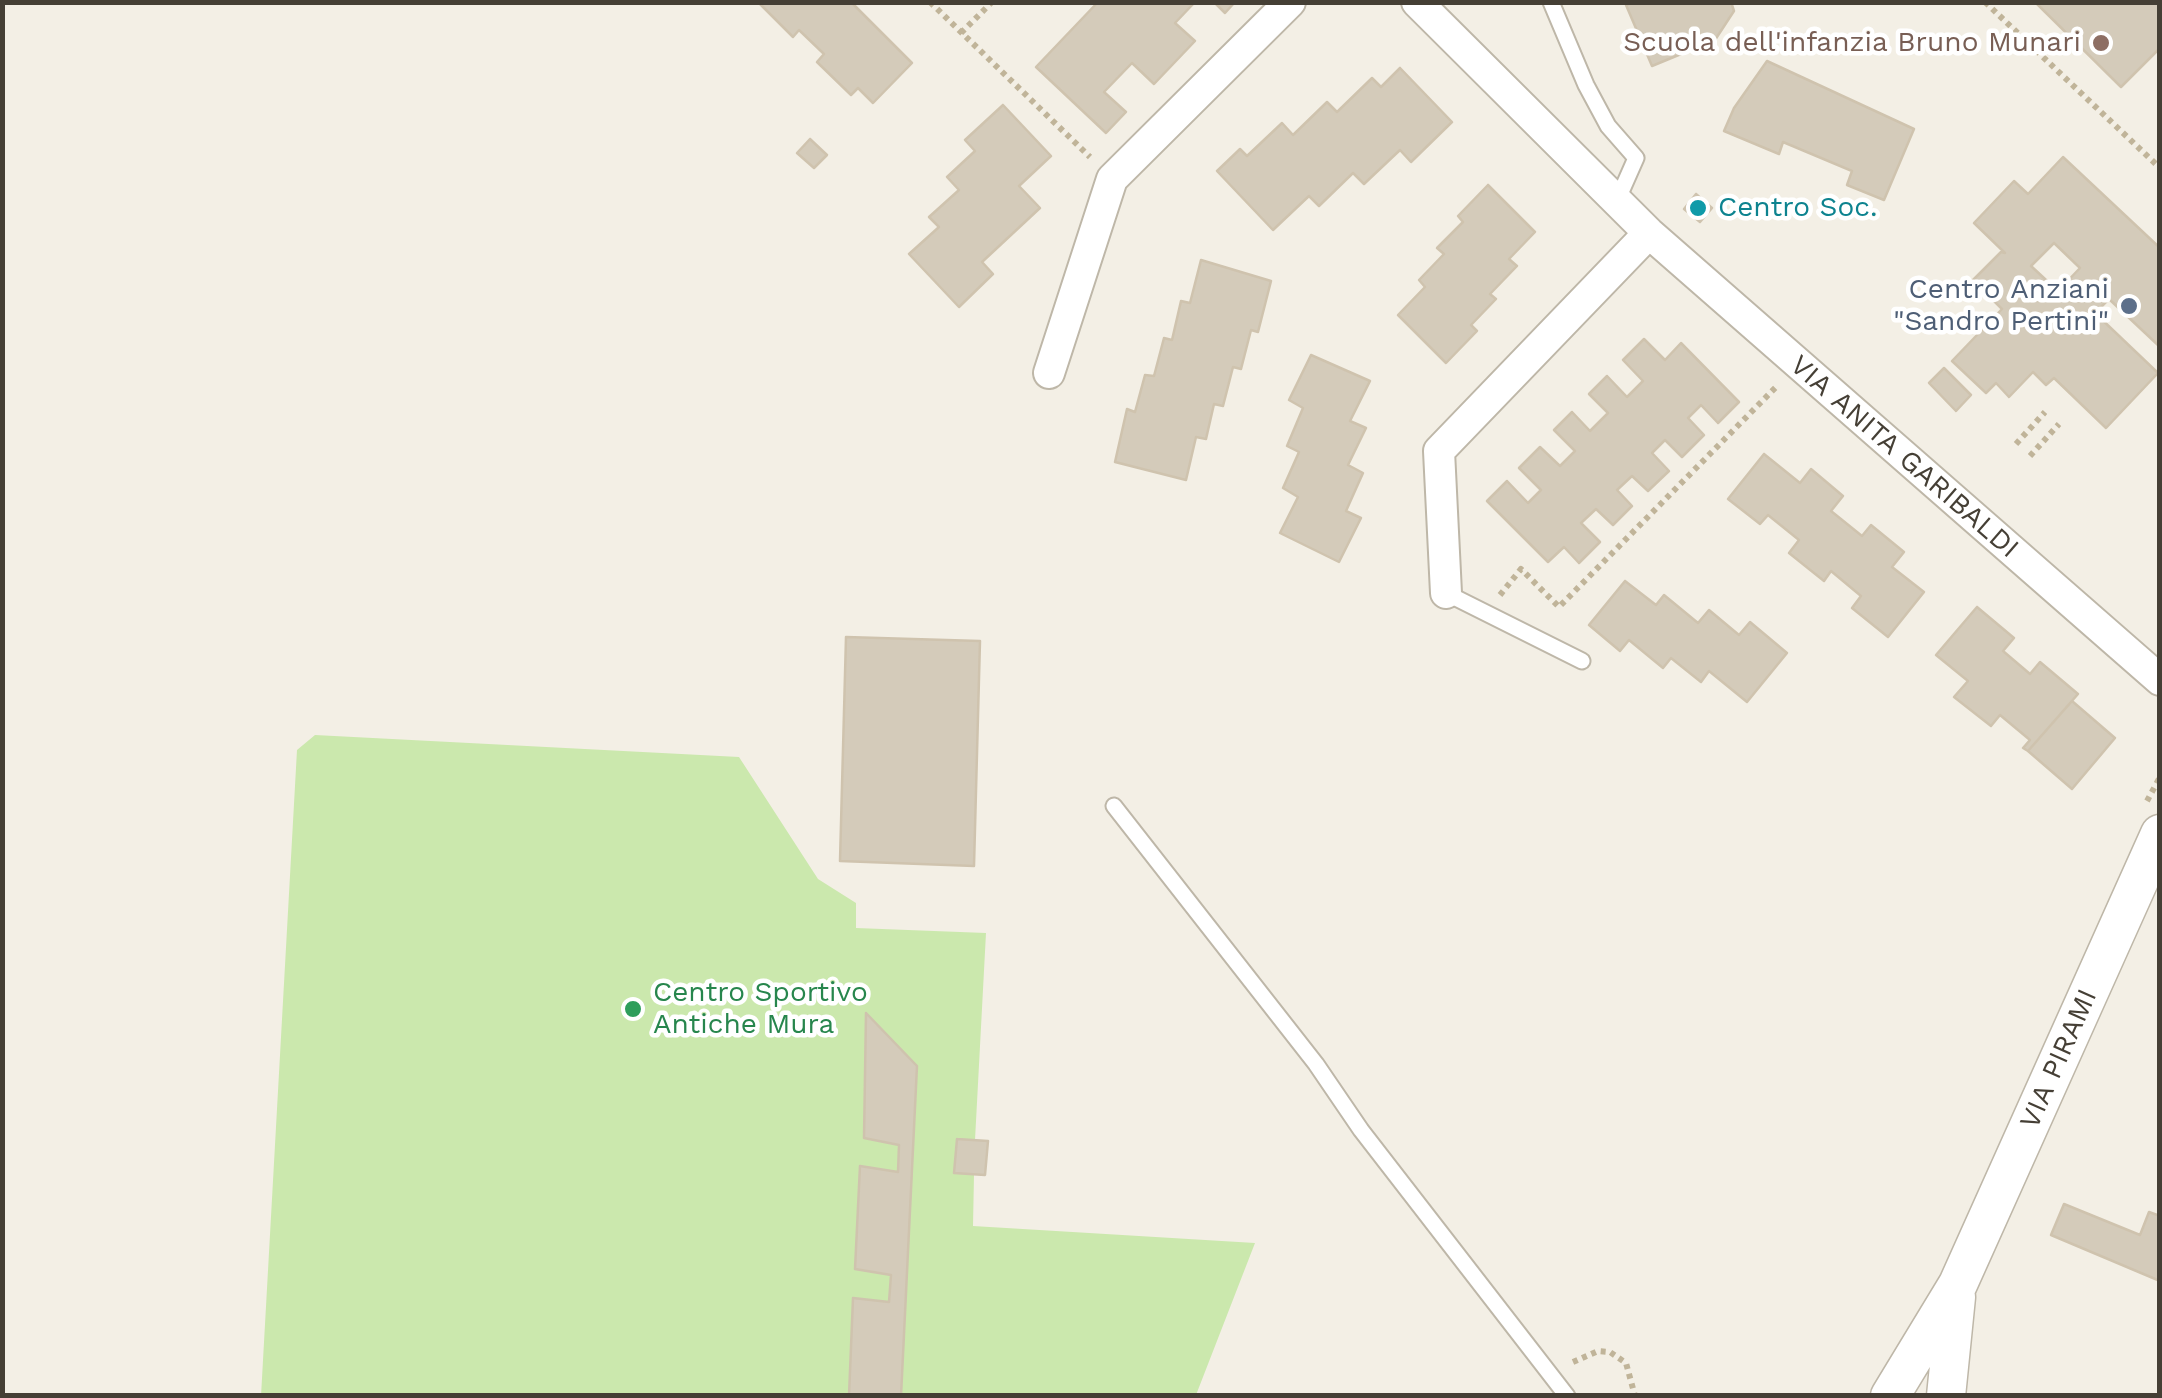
<!DOCTYPE html>
<style>
body{margin:0}
#map{position:relative;width:2162px;height:1398px;overflow:hidden;background:#f3efe5;font-family:"Work Sans",sans-serif}
canvas{display:block}
.frame{position:absolute;inset:0;border:5px solid #453f35;pointer-events:none}
</style>
<div id="map">
<canvas width="2162" height="1398"></canvas>
<div class="frame"></div>
</div>
<script>
const context = document.querySelector('canvas').getContext('2d');
context.lineJoin = 'round';
function fillPath(path, color) { context.fillStyle = color; context.fill(path, 'evenodd'); }
const shape = rows => new Path2D(rows.map(r => 'M' + r).join(''));
function trace(path, color, width, dash) { context.strokeStyle = color; context.lineWidth = width; context.lineCap = dash ? 'butt' : 'round'; context.setLineDash(dash || []); context.stroke(path); }
function drawText(font, color, halo, rows, align = 'center') {
  context.font = font + ' "Work Sans",sans-serif'; context.lineWidth = 9; context.setLineDash([]); context.textBaseline = 'middle'; context.strokeStyle = halo; context.fillStyle = color; for (const [text, x, y, turn = 0] of rows) {
    context.save(); context.translate(x, y); context.rotate((+turn || 0) * Math.PI / 180); context.textAlign = isNaN(turn) ? turn : align; if (halo) context.strokeText(text, 0, 0); context.fillText(text, 0, 0); context.restore();
  }
}
const green = shape([
 [315,735,739,757,818,879,856,903,856,928,986,933,975,1140,988,1141,985,1175,974,1175,973,1226,1255,1243,1196,1395,261,1396,297,750]
]);
const building = shape([
 [758,2,851,2,912,63,873,103,858,88,851,95,817,62,824,54,799,30,793,37,758,2],
 [1098,2,1195,2,1175,23,1195,41,1154,84,1132,63,1104,92,1126,112,1106,133,1036,67,1098,2],
 [1214,2,1235,2,1225,13,1214,2],
 [1633,2,1731,2,1734,11,1715,40,1652,66,1626,5,1633,2],
 [2035,2,2160,2,2160,48,2121,87,2035,2],
 [1767,61,1914,129,1884,200,1847,185,1852,171,1783,142,1779,154,1724,131,1734,108,1767,61],
 [1400,68,1452,122,1411,162,1400,150,1364,184,1353,173,1319,206,1309,196,1273,230,1217,171,1240,149,1247,156,1282,123,1293,135,1327,102,1337,112,1372,78,1381,87,1400,68],
 [1003,105,1051,156,1019,186,1040,208,982,262,993,274,959,307,909,254,939,227,929,217,959,190,947,177,975,151,965,140,1003,105],
 [810,139,827,155,814,168,797,153,810,139],
 [2063,157,2160,248,2160,347,2109,299,2095,313,2158,373,2106,428,2054,378,2046,385,2033,372,2009,397,1996,383,1986,393,1952,361,2002,309,1973,280,2001,252,2005,253,1974,223,2014,181,2028,194,2063,157],
 [2054,243,2080,268,2058,291,2031,266,2054,243],
 [1488,185,1535,232,1509,259,1517,266,1490,294,1496,299,1471,325,1477,331,1446,363,1398,315,1425,287,1419,280,1444,254,1437,248,1463,222,1458,216,1488,185],
 [1696,194,1712,208,1700,222,1684,209,1696,194],
 [1201,260,1271,281,1258,332,1251,330,1241,369,1233,367,1223,406,1214,404,1206,439,1196,437,1186,480,1115,462,1127,409,1135,412,1145,375,1154,376,1164,338,1172,340,1181,301,1190,303,1201,260],
 [1644,339,1665,360,1681,343,1739,402,1718,423,1701,405,1688,418,1704,435,1682,457,1665,440,1652,453,1669,471,1648,491,1632,476,1617,490,1632,506,1613,525,1596,509,1581,523,1600,542,1579,563,1564,547,1548,562,1487,501,1507,481,1528,503,1541,490,1519,468,1540,447,1560,466,1575,451,1554,430,1572,412,1590,431,1608,413,1589,394,1607,376,1627,397,1643,381,1623,360,1644,339],
 [1311,355,1370,381,1350,421,1366,428,1348,465,1363,473,1346,511,1361,518,1339,562,1280,533,1298,497,1283,488,1299,452,1287,446,1303,408,1289,400,1311,355],
 [1944,368,1971,395,1956,411,1929,383,1944,368],
 [1764,454,1800,483,1811,469,1843,496,1831,511,1862,536,1871,525,1904,552,1892,567,1924,592,1888,637,1852,608,1861,596,1831,571,1824,581,1789,553,1799,540,1768,515,1760,524,1728,499,1764,454],
 [1625,581,1656,605,1664,595,1698,623,1709,610,1739,635,1750,622,1787,653,1747,702,1709,671,1701,682,1671,658,1663,668,1629,640,1620,651,1589,625,1625,581],
 [1977,607,2014,638,2003,651,2030,674,2040,662,2078,694,2028,751,2023,748,2030,740,2000,715,1991,726,1954,697,1968,681,1936,655,1977,607],
 [846,637,980,641,974,866,840,861,846,637],
 [2072,701,2115,738,2072,789,2028,751,2072,701],
 [866,1013,917,1066,901,1396,849,1396,853,1298,889,1302,891,1275,855,1269,860,1166,898,1172,899,1145,864,1138,866,1013],
 [957,1139,988,1141,985,1175,954,1173,957,1139],
 [2064,1204,2140,1235,2149,1212,2160,1216,2160,1281,2051,1235,2064,1204]
]);
const path = shape([
 [930,2,1090,157],
 [1985,2,2160,168],
 [961,33,992,2],
 [2016,444,2045,412],
 [2030,456,2059,424],
 [1500,595,1521,569,1559,607,1777,386],
 [2147,801,2160,777],
 [1573,1362,1598,1351,1610,1352,1626,1363,1635,1396]
]);
const service = shape([
 [1551,2,1586,85,1608,126,1636,158,1617,201],
 [1446,593,1582,661],
 [1114,806,1316,1064,1361,1130,1567,1396]
]);
const minor = shape([
 [1417,2,1649,233,2160,680],
 [1049,373,1112,179,1290,2],
 [1446,593,1439,451,1649,233]
]);
const tertiary = shape([
 [1890,1396,1958,1284,2160,834],
 [1946,1396,1956,1297]
]);
const markers = [
 [2101,43,10,"#8d6e63"],
 [1698,208,10,"#0f9aa8"],
 [2129,306,10,"#5c6f8a"],
 [633,1009,10,"#2e9e5b"]
];
const educationNames = [
 ["Scuola dell'infanzia Bruno Munari",2081,43]
];
const cultureNames = [
 ["Centro Soc.",1718,208]
];
const serviceNames = [
 ["Centro Anziani",2109,290],
 ["\"Sandro Pertini\"",2109,322]
];
const streetNames = [
 ["VIA ANITA GARIBALDI",1904,457,41],
 ["VIA PIRAMI",2059,1059,-66]
];
const leisureNames = [
 ["Centro Sportivo",653,993],
 ["Antiche Mura",653,1025]
];
fillPath(green, '#cbe8ad');
fillPath(building, '#d4cbba');
trace(building, '#cfc3ae', 2.5);
trace(service, '#beb7a8', 19);
trace(minor, '#beb7a8', 34);
trace(tertiary, '#beb7a8', 41);
trace(path, '#c0b499', 6, [5, 5]);
trace(service, '#fff', 15);
trace(minor, '#fff', 30);
trace(tertiary, '#fff', 38);
for (const [x, y, r, color] of markers) { const dot = new Path2D(); dot.arc(x, y, r, 0, 2 * Math.PI); context.fillStyle = color; context.fill(dot); trace(dot, '#fff', 4); }
drawText('28px', '#785e54', '#fff', educationNames, 'right');
drawText('28px', '#0d838f', '#fff', cultureNames, 'left');
drawText('28px', '#4e5e75', '#fff', serviceNames, 'right');
drawText('28px', '#453f35', '#fff', streetNames);
drawText('28px', '#27864d', '#fff', leisureNames, 'left');
</script>
